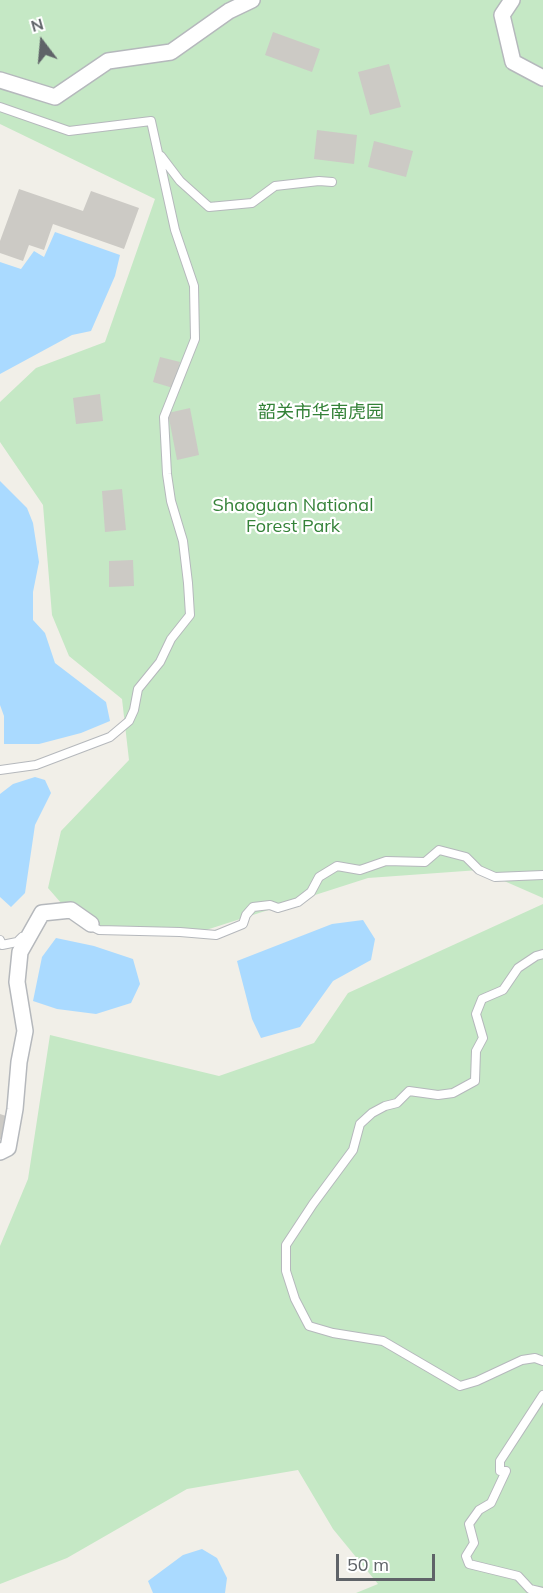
<!DOCTYPE html>
<meta charset="utf-8">
<style>
body{margin:0}
#map{position:relative;width:543px;height:1593px;overflow:hidden;background:#f1efe8;font-family:Mulish,sans-serif}
canvas{display:block}
.north{position:absolute;left:12px;top:12px;width:60px;height:60px;-webkit-text-stroke:4px #fff;paint-order:stroke;rotate:344deg;font-size:16px;font-weight:700;line-height:24px;text-align:center;color:#5f6368}
.north::after{content:'';display:block;margin:auto;width:21px;height:27px;background:#5f6368;clip-path:polygon(50% 0,100% 100%,50% 72%,0 100%)}
.scale{position:absolute;left:336px;top:1554px;width:99px;height:27px;box-sizing:border-box;border:3px solid #5f6368;border-top:0;padding-left:8px;font-size:18px;line-height:21px;white-space:nowrap;color:#5f6368;-webkit-text-stroke:4px #fff;paint-order:stroke}
</style>
<div id="map">
<canvas width="543" height="1593"></canvas>
<div class="north">N</div>
<div class="scale">50 m</div>
</div>
<script>
const context = document.querySelector('canvas').getContext('2d');
context.lineJoin = 'round';
function fillPath(path, color) { context.fillStyle = color; context.fill(path, 'evenodd'); }
const shape = rows => new Path2D(rows.map(r => 'M' + r).join(''));
function trace(path, color, width, dash) { context.strokeStyle = color; context.lineWidth = width; context.lineCap = dash ? 'butt' : 'round'; context.setLineDash(dash || []); context.stroke(path); }
function drawText(font, color, halo, rows, align = 'center') {
  context.font = font + ' Mulish,"Noto Sans SC",sans-serif'; context.lineWidth = 4.5; context.setLineDash([]); context.textBaseline = 'middle'; context.strokeStyle = halo; context.fillStyle = color; for (const [text, x, y, turn = 0] of rows) {
    context.save(); context.translate(x, y); context.rotate((+turn || 0) * Math.PI / 180); context.textAlign = isNaN(turn) ? turn : align; if (halo) context.strokeText(text, 0, 0); context.fillText(text, 0, 0); context.restore();
  }
}
const green = shape([
 [0,0,543,0,543,898,479,870,368,878,206,930,82,927,48,888,61,831,129,760,122,699,69,656,52,615,43,505,0,442,0,402,36,368,105,342,155,199,0,124],
 [543,904,543,1593,356,1593,378,1584,333,1529,298,1470,187,1489,67,1558,0,1584,0,1246,28,1179,50,1035,219,1076,314,1043,348,993]
]);
const water = shape([
 [55,232,120,255,115,276,91,331,72,335,0,374,0,262,21,269,34,251,44,257],
 [0,481,27,508,33,523,39,562,33,592,33,620,45,633,55,663,106,702,110,721,81,733,39,744,4,744,4,716,0,705],
 [35,777,45,780,51,793,35,825,25,893,11,907,0,897,0,794,13,784],
 [363,920,375,939,371,960,333,981,300,1027,261,1038,252,1019,237,961,332,924],
 [56,938,94,946,133,959,140,984,131,1003,96,1014,57,1009,33,1001,42,957],
 [202,1549,217,1558,227,1578,225,1593,153,1593,148,1581,183,1555]
]);
const building = shape([
 [273,32,320,49,312,72,265,55],
 [389,64,401,107,370,115,358,72],
 [317,130,357,135,354,164,314,159],
 [374,141,413,151,406,177,368,167],
 [19,189,83,211,91,191,139,208,124,249,53,224,44,250,29,245,23,261,0,253,0,241],
 [160,357,180,362,173,388,153,382],
 [100,394,103,421,76,424,73,398],
 [190,408,199,455,177,460,168,413],
 [122,489,126,530,105,532,102,491],
 [133,560,134,586,109,587,109,561],
 [0,1114,6,1116,1,1139,0,1139]
]);
const service = shape([
 [0,107,69,131,151,121,175,230,194,286,195,339,164,417,167,474,171,501,183,541,188,583,190,615,171,639,160,662,138,689,134,710,129,721,110,737,36,765,0,770],
 [161,156,180,181,209,207,252,203,275,186,319,181,332,182],
 [89,925,99,930,180,932,216,935,243,924,246,915,253,907,270,905,278,908,298,902,311,892,319,877,337,866,360,870,386,861,425,862,439,850,466,857,479,870,495,877,543,875],
 [0,940,2,945,17,942,22,937],
 [543,954,536,956,518,968,503,990,482,999,476,1014,483,1038,476,1051,475,1081,453,1093,438,1095,409,1091,397,1103,385,1106,372,1113,360,1124,353,1150,313,1204,286,1245,286,1271,295,1299,309,1326,333,1333,383,1341,460,1386,477,1381,522,1360,535,1358,543,1361],
 [543,1395,500,1461,500,1471,506,1471,491,1503,479,1510,469,1524,474,1543,466,1556,469,1564,518,1576,530,1589,543,1592]
]);
const minor = shape([
 [512,0,502,15,513,62,543,78],
 [0,80,55,97,108,61,171,52,229,11,252,0],
 [0,1152,8,1148,15,1109,19,1062,25,1031,17,982,20,952,42,913,71,910,91,924]
]);
const parkNames = [
 ["韶关市华南虎园",321,413],
 ["Shaoguan National",293,506],
 ["Forest Park",293,527]
];
fillPath(green, '#c5e8c5');
fillPath(water, '#aadaff');
fillPath(building, '#cccac5');
trace(service, '#b5b8bc', 10);
trace(minor, '#b5b8bc', 18);
trace(service, '#fff', 8);
trace(minor, '#fff', 15);
drawText('18px', '#348238', '#fff', parkNames);
</script>
